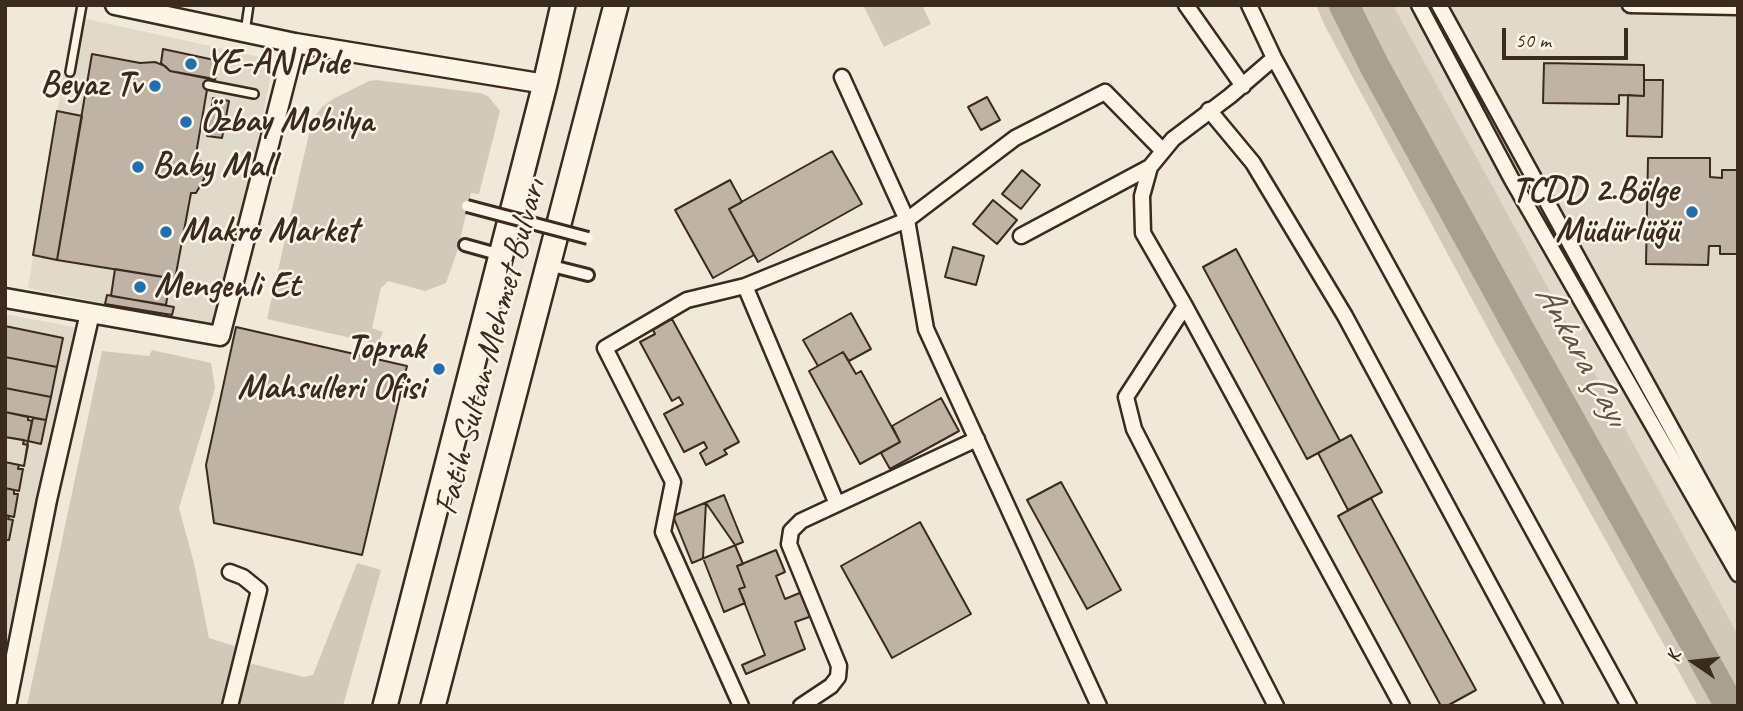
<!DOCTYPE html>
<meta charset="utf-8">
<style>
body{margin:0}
#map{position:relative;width:1743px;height:711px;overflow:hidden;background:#f0e9d9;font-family:Caveat,sans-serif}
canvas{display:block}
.frame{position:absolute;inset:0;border:7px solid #3b2a1e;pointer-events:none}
.north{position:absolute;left:1659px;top:627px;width:70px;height:70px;-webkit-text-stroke:5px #fcf5e5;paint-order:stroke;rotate:284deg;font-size:19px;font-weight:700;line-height:28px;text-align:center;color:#3b2a1e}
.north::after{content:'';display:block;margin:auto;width:24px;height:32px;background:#3b2a1e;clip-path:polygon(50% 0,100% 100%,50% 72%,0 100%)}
.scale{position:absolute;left:1502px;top:28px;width:126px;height:32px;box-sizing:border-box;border:4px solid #3b2a1e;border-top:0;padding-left:9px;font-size:21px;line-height:24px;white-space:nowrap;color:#3b2a1e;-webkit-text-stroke:5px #fcf5e5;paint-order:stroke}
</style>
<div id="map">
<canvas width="1743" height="711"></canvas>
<div class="frame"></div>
<div class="north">K</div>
<div class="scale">50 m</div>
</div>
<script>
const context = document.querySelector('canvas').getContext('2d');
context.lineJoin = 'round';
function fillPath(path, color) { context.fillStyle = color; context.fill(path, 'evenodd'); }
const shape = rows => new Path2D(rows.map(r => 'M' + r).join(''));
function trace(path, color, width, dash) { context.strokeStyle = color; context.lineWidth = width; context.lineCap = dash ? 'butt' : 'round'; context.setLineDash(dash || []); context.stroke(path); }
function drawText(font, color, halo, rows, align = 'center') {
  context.font = font + ' Caveat,sans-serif'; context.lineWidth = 5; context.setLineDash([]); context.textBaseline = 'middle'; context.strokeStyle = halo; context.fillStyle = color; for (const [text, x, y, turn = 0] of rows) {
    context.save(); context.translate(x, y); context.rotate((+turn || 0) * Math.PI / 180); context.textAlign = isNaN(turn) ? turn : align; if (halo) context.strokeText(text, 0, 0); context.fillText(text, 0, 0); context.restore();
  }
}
const built = shape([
 [1393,5,1738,5,1738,635,1538,273],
 [73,16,274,60,220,327,28,288],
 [5,314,79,328,18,706,5,706]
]);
const green = shape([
 [863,5,922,5,931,24,884,47],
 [1316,5,1393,5,1738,635,1738,706,1698,706,1494,340,1324,24],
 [376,80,480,93,488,96,500,111,479,194,471,193,457,252,446,283,425,291,388,281,381,288,372,328,383,332,378,344,267,319,312,120,322,107,333,99,369,81],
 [152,350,211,363,215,388,179,508,194,563,209,638,237,647,223,706,27,706,102,351,149,356],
 [357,563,381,570,343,706,238,706,249,665,253,664,304,677,313,675]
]);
const river = shape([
 [1344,5,1375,67,1523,336,1730,706]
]);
const building = shape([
 [163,49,219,61,215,80,170,71,161,63,163,49],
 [92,54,140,63,155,62,165,66,170,71,209,78,195,160,201,161,205,172,204,179,196,193,191,193,175,279,57,260,92,54],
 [1544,63,1644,65,1644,96,1619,95,1619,104,1543,103,1544,63],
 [1644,80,1663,80,1662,137,1627,136,1628,95,1644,96,1644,80],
 [987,97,1000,120,981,130,968,107,987,97],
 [213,98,229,101,222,138,207,136,213,98],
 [57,111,82,116,57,260,33,255,57,111],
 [832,151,862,204,758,262,729,209,832,151],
 [1648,158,1710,158,1710,177,1722,178,1722,170,1738,170,1738,254,1720,254,1720,246,1709,246,1708,265,1646,264,1648,158],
 [1022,170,1040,185,1021,209,1002,194,1022,170],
 [730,180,742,202,729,209,754,255,713,278,675,210,730,180],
 [993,200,1017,220,997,244,973,224,993,200],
 [953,247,984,256,976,285,945,277,953,247],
 [1236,249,1340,441,1307,459,1203,267,1236,249],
 [115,269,170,278,166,305,111,296,115,269],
 [107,295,174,307,172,315,105,304,107,295],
 [851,313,871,349,849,361,843,352,818,366,803,340,851,313],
 [672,319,739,442,724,450,727,454,706,465,700,453,707,448,704,442,684,452,664,414,683,404,679,397,672,401,640,342,655,334,653,330,672,319],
 [5,326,63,338,57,367,5,357,5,326],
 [236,327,407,366,362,555,214,523,206,465,236,327],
 [843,352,856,374,861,371,900,442,860,464,809,371,843,352],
 [5,357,57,367,51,397,5,388,5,357],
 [5,388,51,397,46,420,5,412,5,388],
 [941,398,959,431,890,469,881,453,900,442,892,426,941,398],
 [5,412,28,417,28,420,32,421,28,441,5,437,5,412],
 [33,418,46,420,41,444,28,441,33,418],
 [1351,435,1382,492,1348,510,1318,453,1351,435],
 [5,437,28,441,24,466,5,462,5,437],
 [5,437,24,440,23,444,28,445,24,466,5,462,5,437],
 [5,462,19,465,18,469,23,469,19,491,5,488,5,462],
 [1061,482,1121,590,1087,609,1027,500,1061,482],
 [5,488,14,490,14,494,18,494,14,517,5,515,5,488],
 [724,495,743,542,692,563,673,516,724,495],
 [1371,498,1476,690,1447,706,1441,706,1338,516,1371,498],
 [706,503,735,545,743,564,737,566,745,587,739,589,745,603,724,612,703,558,706,503],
 [5,515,9,516,8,519,13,520,9,540,5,540,5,515],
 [920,522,971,614,892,658,841,566,920,522],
 [776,550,785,572,776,576,785,599,802,592,812,616,795,622,805,649,746,674,742,665,765,655,739,589,745,587,737,566,776,550]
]);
const service = shape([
 [245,32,249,5],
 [70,72,82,5],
 [208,85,254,94]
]);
const pedestrian = shape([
 [465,245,501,255],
 [548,265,588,275]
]);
const minor = shape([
 [1186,5,1243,86],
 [1249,5,1274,58,1629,706],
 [1419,5,1511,178,1738,574],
 [1439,5,1738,550],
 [1630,5,1738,7],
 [1274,58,1230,96,1173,139,1150,167,1142,196,1143,233,1185,306,1402,706],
 [842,77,907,220,926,329,1099,706],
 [1209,110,1253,163,1345,316,1555,706],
 [1021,236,1150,167],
 [745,286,837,504],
 [1185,306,1126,397,1134,429,1276,706],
 [230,706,259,590,243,577,230,572],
 [741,706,663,532,673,482,605,348,687,300,745,286,907,220,1015,138,1105,92,1163,151],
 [801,706,831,686,838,677,839,666,789,544,791,531,801,521,977,439]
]);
const tertiary = shape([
 [115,5,295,43,545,84],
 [5,298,220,336,295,43],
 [6,706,47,500,90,313]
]);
const trunk = shape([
 [385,706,545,84,563,5],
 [433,706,616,5]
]);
const pedestrianBridge = shape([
 [467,206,588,238]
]);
const markers = [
 [191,64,7,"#1f6fb2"],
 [155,86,7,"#1f6fb2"],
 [186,122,7,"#1f6fb2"],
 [138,167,7,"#1f6fb2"],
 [1692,212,7,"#1f6fb2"],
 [166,232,7,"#1f6fb2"],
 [140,287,7,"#1f6fb2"],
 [439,369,7,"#1f6fb2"]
];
const poiNames = [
 ["YE-AN Pide",205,64],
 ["Beyaz Tv",141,86,"right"],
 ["Özbay Mobilya",200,122],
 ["Baby Mall",152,167],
 ["TCDD 2.Bölge",1678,192,"right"],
 ["Müdürlüğü",1678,232,"right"],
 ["Makro Market",180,232],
 ["Mengenli Et",154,287],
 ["Toprak",425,349,"right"],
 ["Mahsulleri Ofisi",425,389,"right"]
];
const streetNames = [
 ["Fatih Sultan Mehmet Bulvarı",491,347,-75]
];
const waterNames = [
 ["Ankara Çayı",1581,355,61]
];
fillPath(built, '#e1d9c9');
fillPath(green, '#d2c9ba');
trace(river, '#aaa091', 30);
fillPath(building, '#beb3a4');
trace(building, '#3b2a1e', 2);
trace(service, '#3b2a1e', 12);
trace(pedestrian, '#3b2a1e', 16);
trace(minor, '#3b2a1e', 19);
trace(tertiary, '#3b2a1e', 23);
trace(trunk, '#3b2a1e', 28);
trace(service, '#fcf5e5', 7);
trace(pedestrian, '#fcf5e5', 10);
trace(minor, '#fcf5e5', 14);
trace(tertiary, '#fcf5e5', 18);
trace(trunk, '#fcf5e5', 23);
trace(pedestrianBridge, '#3b2a1e', 16, []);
trace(pedestrianBridge, '#fcf5e5', 10);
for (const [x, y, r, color] of markers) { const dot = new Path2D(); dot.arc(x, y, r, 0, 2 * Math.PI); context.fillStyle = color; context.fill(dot); trace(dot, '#fcf5e5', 2.5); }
drawText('bold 35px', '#3b2a1e', '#fcf5e5', poiNames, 'left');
drawText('35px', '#3b2a1e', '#fcf5e5', streetNames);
drawText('italic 37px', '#625346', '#fcf5e5', waterNames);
</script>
